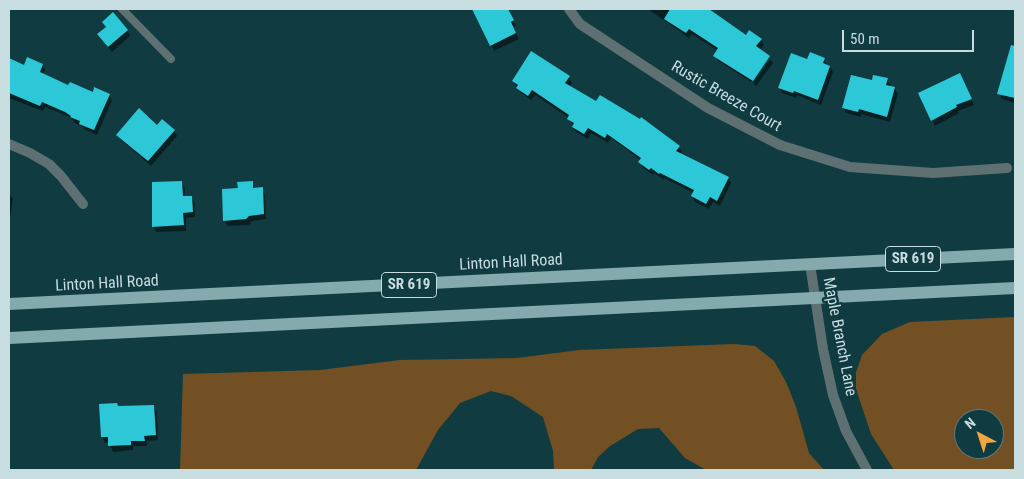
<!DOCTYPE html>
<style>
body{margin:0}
#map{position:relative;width:1024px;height:479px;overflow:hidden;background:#103c41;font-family:"Roboto Condensed",sans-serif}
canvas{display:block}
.frame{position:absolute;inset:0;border:10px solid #c7dde0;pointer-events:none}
.north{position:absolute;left:954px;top:409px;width:50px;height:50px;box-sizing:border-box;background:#103c41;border:1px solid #597c81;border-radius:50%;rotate:320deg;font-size:14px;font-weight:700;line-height:20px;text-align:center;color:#c7dde0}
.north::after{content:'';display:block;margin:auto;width:18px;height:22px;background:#f1a63f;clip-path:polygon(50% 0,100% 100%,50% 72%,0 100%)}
.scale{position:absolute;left:842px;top:30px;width:132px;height:22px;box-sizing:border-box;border:2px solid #c7dde0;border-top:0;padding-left:6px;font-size:15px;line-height:18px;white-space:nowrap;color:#c7dde0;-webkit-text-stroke:4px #103c41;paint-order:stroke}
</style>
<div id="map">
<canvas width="1024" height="479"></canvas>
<div class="frame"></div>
<div class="north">N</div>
<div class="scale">50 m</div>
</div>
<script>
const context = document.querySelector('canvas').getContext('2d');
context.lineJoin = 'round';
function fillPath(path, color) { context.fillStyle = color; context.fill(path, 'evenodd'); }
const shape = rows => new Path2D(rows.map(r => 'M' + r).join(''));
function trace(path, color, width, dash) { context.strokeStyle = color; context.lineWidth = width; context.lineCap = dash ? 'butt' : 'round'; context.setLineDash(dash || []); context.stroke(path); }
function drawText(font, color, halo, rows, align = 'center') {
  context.font = font + ' "Roboto Condensed",sans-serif'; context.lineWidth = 5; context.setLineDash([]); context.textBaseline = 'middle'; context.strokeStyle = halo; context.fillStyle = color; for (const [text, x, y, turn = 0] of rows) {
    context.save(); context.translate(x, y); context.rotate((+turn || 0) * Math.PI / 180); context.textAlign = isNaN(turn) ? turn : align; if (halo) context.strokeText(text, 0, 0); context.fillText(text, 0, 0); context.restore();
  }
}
const green = shape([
 [1015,317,1015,470,894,470,871,434,856,389,856,372,862,355,882,334,910,322],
 [964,419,994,419,994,449,964,449],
 [734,344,755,346,774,361,786,382,796,407,809,453,824,470,706,470,685,458,659,428,638,429,610,446,598,457,591,470,554,470,553,451,543,417,511,396,491,391,460,403,438,430,416,470,180,470,183,374,320,370,400,360,517,358,579,350]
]);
const shadow = shape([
 [473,9,507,9,516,26,513,27,519,39,494,51],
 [648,9,705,9,746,36,761,40,764,45,760,50,770,58,768,58,751,82,718,61,715,56,718,51,692,34,689,38],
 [103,22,127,30,130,36,112,52,98,35,106,28],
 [770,59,773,63,756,86,753,83],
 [824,59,827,66,830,67,833,72,821,105,797,95,796,98,782,93,779,88,808,61],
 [1008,59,1015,61,1015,103,1002,99,999,93],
 [9,60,25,67,42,65,45,70,43,75,69,87,93,93,109,95,112,100,97,135,84,129,82,126,75,123,70,117,45,107,43,111,9,98],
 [569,77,572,83,569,87,679,146,682,152,680,155,728,178,731,183,720,206,713,202,709,209,695,202,692,196,694,193,664,178,663,179,654,173,653,175,643,168,640,162,641,160,611,138,608,143,591,133,588,139,576,132,569,118,535,95,531,100,521,93,513,81],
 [887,80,890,85,890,87,895,89,898,94,890,122,861,114,861,117,846,113,843,108,873,82],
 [963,80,974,105,958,111,959,113,935,126,932,120],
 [158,126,174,131,177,136,151,166,121,140,117,135],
 [181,182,185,188,185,197,191,197,195,203,195,217,186,218,186,231,156,232,153,226],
 [252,182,255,188,262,189,265,194,266,219,252,221,249,225,228,226,224,221,239,190],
 [9,193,13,199,9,224],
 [101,405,118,407,153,407,157,412,158,440,147,441,147,446,133,446,133,450,113,452,109,442,105,443,102,437]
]);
const building = shape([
 [472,9,508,9,514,20,511,22,516,33,490,46],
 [670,9,709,9,746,35,749,30,762,39,756,46,770,56,753,81,713,56,718,48,689,29,686,33,664,19],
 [113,12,128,30,108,47,97,34,106,27,102,22],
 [1011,45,1015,46,1015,98,997,94],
 [531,51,570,76,565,83,596,101,600,95,640,119,641,117,680,146,676,151,729,177,717,201,710,197,706,204,691,196,694,190,660,173,659,174,651,168,649,170,638,162,641,158,607,134,605,138,588,128,584,134,572,127,574,123,567,119,569,115,532,90,528,96,516,88,518,85,512,81],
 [810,52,825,58,823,63,830,66,818,100,794,91,793,93,778,88,791,53,807,59],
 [27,57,43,64,40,72,68,85,70,82,93,92,94,87,110,94,94,130,79,124,80,121,70,117,71,116,65,112,42,102,40,106,9,93,9,58,24,65],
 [960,73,972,99,956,105,957,107,931,121,918,93],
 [851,75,872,80,873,75,888,78,886,85,895,87,887,117,859,109,858,112,842,108],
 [139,108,157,125,162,119,175,130,148,161,116,135],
 [182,181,183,196,192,196,193,212,183,213,184,225,152,227,152,182],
 [253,181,253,188,263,187,264,214,249,216,246,219,223,221,222,189,238,188,237,182],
 [117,403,118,406,154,405,156,435,144,436,145,441,131,441,131,445,108,446,108,437,101,437,99,404]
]);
const service = shape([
 [122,9,171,59]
]);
const minor = shape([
 [569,9,580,24,708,108,780,145,850,167,933,173,1007,168],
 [9,144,30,153,49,164,61,176,83,204],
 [810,264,823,349,833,395,846,431,867,470]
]);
const primary = shape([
 [9,304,1015,254],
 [9,338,1015,288]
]);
const shields = [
 [913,259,55],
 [409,285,55]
];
const shieldNames = [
 ["SR 619",913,259],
 ["SR 619",409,285]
];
const streetNames = [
 ["Rustic Breeze Court",726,97,30],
 ["Linton Hall Road",511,263,-3],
 ["Linton Hall Road",107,284,-3],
 ["Maple Branch Lane",839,337,79]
];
fillPath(green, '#725023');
fillPath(shadow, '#0007');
fillPath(building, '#2cc8d8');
trace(service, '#5e7072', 8);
trace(minor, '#5e7072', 10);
trace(primary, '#85aaae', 12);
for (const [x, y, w] of shields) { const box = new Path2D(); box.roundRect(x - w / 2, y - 12.5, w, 25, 4); context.fillStyle = '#103c41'; context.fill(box); trace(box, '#c7dde0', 1); }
drawText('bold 15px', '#c7dde0', null, shieldNames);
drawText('16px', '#c7dde0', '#103c41', streetNames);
</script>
